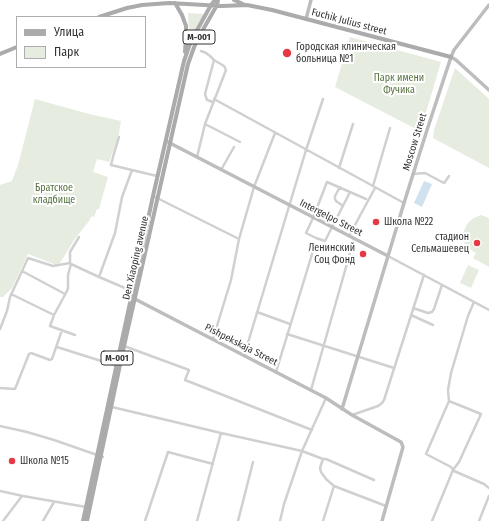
<!DOCTYPE html>
<meta charset="utf-8">
<style>
body{margin:0}
#map{position:relative;width:489px;height:521px;overflow:hidden;background:#fff;font-family:"Fira Sans Condensed",sans-serif}
canvas{display:block}
.legend{position:absolute;left:16px;top:16px;width:130px;height:52px;box-sizing:border-box;background:#fff;border:1px solid #adadad;margin:0;padding:5px 7px;list-style:none;font-size:12px;color:#333}
.legend li{display:flex;align-items:center;gap:8px;height:20px}
.legend b{width:20px;border:1px solid #adadad}
</style>
<div id="map">
<canvas width="489" height="521"></canvas>
<ul class="legend">
<li><b style="height:5px;background:#ababab"></b>Улица</li>
<li><b style="height:11px;background:#e6ecdf"></b>Парк</li>
</ul>
</div>
<script>
const context = document.querySelector('canvas').getContext('2d');
context.lineJoin = 'round';
function fillPath(path, color) { context.fillStyle = color; context.fill(path, 'evenodd'); }
const shape = rows => new Path2D(rows.map(r => 'M' + r).join(''));
function trace(path, color, width, dash) { context.strokeStyle = color; context.lineWidth = width; context.lineCap = dash ? 'butt' : 'round'; context.setLineDash(dash || []); context.stroke(path); }
function drawText(font, color, halo, rows, align = 'center') {
  context.font = font + ' "Fira Sans Condensed",sans-serif'; context.lineWidth = 4; context.setLineDash([]); context.textBaseline = 'middle'; context.strokeStyle = halo; context.fillStyle = color; for (const [text, x, y, turn = 0] of rows) {
    context.save(); context.translate(x, y); context.rotate((+turn || 0) * Math.PI / 180); context.textAlign = isNaN(turn) ? turn : align; if (halo) context.strokeText(text, 0, 0); context.fillText(text, 0, 0); context.restore();
  }
}
const green = shape([
 [188,13,204,14,190,39,189,38],
 [350,37,441,62,422,126,416,129,335,87],
 [455,68,489,99,489,168,433,138,434,130],
 [35,99,89,114,121,121,118,139,109,162,97,159,93,172,108,177,99,209,97,209,94,217,92,216,89,221,74,240,65,255,59,264,56,265,28,254,12,288,3,297,0,297,0,185,12,181,18,165],
 [481,215,489,218,489,267,473,258,476,253,468,248,463,241,462,235,467,224,472,219],
 [468,265,479,270,471,288,460,283]
]);
const water = shape([
 [424,181,432,184,422,207,414,203]
]);
const street = shape([
 [214,99,404,203],
 [213,102,207,100,205,94,214,60],
 [205,124,240,142],
 [119,137,113,157,111,165,157,176],
 [197,157,205,124,226,70,224,66,214,60,210,56,206,53,201,51],
 [339,168,353,124],
 [221,170,234,147],
 [413,174,425,173,444,183,445,182,449,176],
 [373,186,390,128],
 [340,187,335,196,335,199,336,201,343,206],
 [350,192,325,241,316,238,306,233,313,218,327,182,366,199],
 [153,196,239,239],
 [349,236,375,188],
 [388,256,489,310],
 [70,263,70,252,79,237],
 [22,271,65,294],
 [99,277,115,233,122,197,132,170],
 [11,294,54,315],
 [474,302,468,316,451,373,448,390,449,401,426,454,451,467,454,471,484,484,489,488],
 [413,308,428,313,432,312,434,309,442,285],
 [257,312,290,324],
 [411,315,433,325],
 [0,329,7,311,10,297,28,258,53,266,70,263,71,264],
 [287,334,394,368],
 [75,335,50,326,54,315,67,291,68,288,68,275,71,264,99,277,132,291],
 [213,339,231,280,239,239,254,187,275,133],
 [124,346,189,370,185,380,312,430],
 [57,347,117,366],
 [244,356,306,150,323,99],
 [276,372,313,251],
 [0,388,15,389,29,354,31,353,50,360,52,359,62,330],
 [311,390,354,239],
 [112,407,221,433,302,451,323,459,320,468,321,472,326,479,334,486,386,506],
 [352,415,378,406,382,403,384,400,424,275],
 [0,426,27,432,54,440,103,457],
 [323,459,326,459,374,480],
 [0,491,23,496,86,507],
 [3,521,22,496],
 [43,521,54,502],
 [145,521,168,452,213,464],
 [197,521,221,433],
 [238,521,253,462],
 [280,521,284,504,302,451,326,398],
 [323,521,334,486],
 [432,521,453,470,459,462,481,414,449,401],
 [479,521,489,496]
]);
const secondary = shape([
 [306,19,311,0],
 [451,57,456,60,489,90],
 [166,141,388,256],
 [133,298,326,398,352,415,401,442,403,447,382,521],
 [342,409,404,203,427,130,451,57,454,50,489,5]
]);
const primary = shape([
 [234,0,243,4],
 [175,3,182,15,186,26,186,35,185,52],
 [99,17,127,8,142,5,169,3,222,6,247,5,272,10,451,57],
 [0,54,17,47],
 [83,521,153,196,184,61,191,41,211,5,215,0],
 [87,521,124,346,188,64,196,42,217,5,218,0]
]);
const markers = [
 [287,53,5,"#e63946"],
 [376,222,4,"#e63946"],
 [477,243,4,"#e63946"],
 [363,254,4,"#e63946"],
 [12,461,4,"#e63946"]
];
const shields = [
 [199,37,32],
 [117,358,32]
];
const shieldNames = [
 ["M-001",199,37],
 ["M-001",117,358]
];
const streetNames = [
 ["Fuchik Julius street",349,22,15],
 ["Moscow Street",415,142,-73],
 ["Intergelpo Street",331,218,27],
 ["Den Xiaoping avenue",136,258,-77],
 ["Pishpekskaja Street",241,345,27]
];
const poiNames = [
 ["Городская клиническая",296,47],
 ["больница №1",296,59],
 ["Школа №22",384,222],
 ["стадион",469,237,"right"],
 ["Сельмашевец",469,249,"right"],
 ["Ленинский",355,248,"right"],
 ["Соц Фонд",355,260,"right"],
 ["Школа №15",20,461]
];
const parkNames = [
 ["Парк имени",399,78],
 ["Фучика",399,90],
 ["Братское",54,188],
 ["кладбище",54,200]
];
fillPath(green, '#e6ecdf');
fillPath(water, '#cfe2ee');
trace(street, '#d0d0d0', 2.5);
trace(secondary, '#bdbdbd', 3.5);
trace(primary, '#ababab', 4);
for (const [x, y, r, color] of markers) { const dot = new Path2D(); dot.arc(x, y, r, 0, 2 * Math.PI); context.fillStyle = color; context.fill(dot); trace(dot, '#fff', 1.5); }
for (const [x, y, w] of shields) { const box = new Path2D(); box.roundRect(x - w / 2, y - 7, w, 14, 3); context.fillStyle = '#fff'; context.fill(box); trace(box, '#333', 1); }
drawText('bold 9px', '#333', null, shieldNames);
drawText('10px', '#333', '#fff', streetNames);
drawText('10px', '#333', '#fff', poiNames, 'left');
drawText('10px', '#56703f', '#fff', parkNames);
</script>
